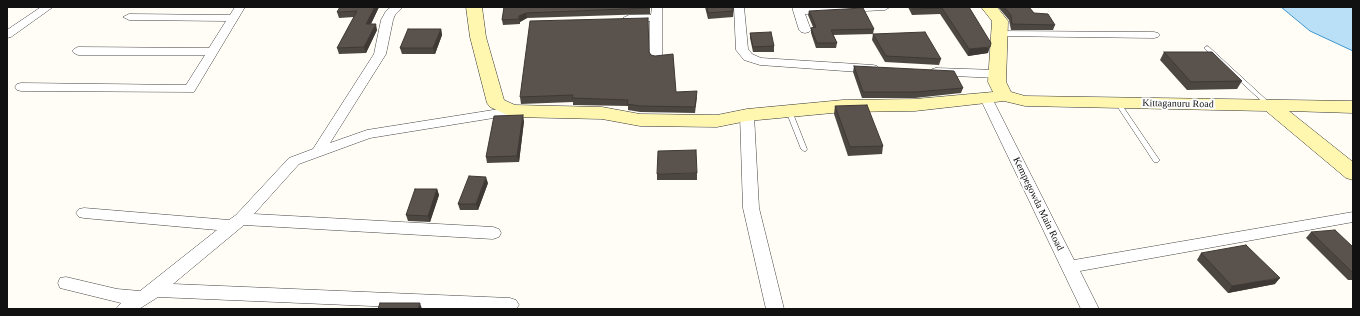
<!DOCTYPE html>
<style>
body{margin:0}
#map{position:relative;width:1360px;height:316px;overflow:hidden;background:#fffdf5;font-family:"Times New Roman",serif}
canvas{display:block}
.frame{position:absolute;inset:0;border:8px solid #111;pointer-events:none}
</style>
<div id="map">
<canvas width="1360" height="316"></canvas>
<div class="frame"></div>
</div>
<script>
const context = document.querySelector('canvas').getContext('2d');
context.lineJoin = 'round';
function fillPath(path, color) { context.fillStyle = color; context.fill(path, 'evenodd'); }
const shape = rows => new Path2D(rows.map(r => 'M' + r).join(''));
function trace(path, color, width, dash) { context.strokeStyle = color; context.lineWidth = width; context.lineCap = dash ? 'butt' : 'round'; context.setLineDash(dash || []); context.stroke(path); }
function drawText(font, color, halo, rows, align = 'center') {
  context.font = font + ' "Times New Roman",serif'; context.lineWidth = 4; context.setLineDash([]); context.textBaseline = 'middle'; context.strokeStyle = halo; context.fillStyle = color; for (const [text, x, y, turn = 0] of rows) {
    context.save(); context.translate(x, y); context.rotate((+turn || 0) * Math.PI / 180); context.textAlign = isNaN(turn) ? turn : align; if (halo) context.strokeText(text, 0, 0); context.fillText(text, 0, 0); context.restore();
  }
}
const water = shape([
 [1281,7,1353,7,1353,51,1310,31,1281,7]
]);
const lane = shape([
 [1207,46,1209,47,1272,105,1273,106,1272,107,1268,107,1205,49,1204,48,1207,46],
 [1118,101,1120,102,1158,158,1160,160,1158,162,1154,162,1115,103,1118,101],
 [789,109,792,111,807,149,806,151,804,151,801,149,786,111,789,109]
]);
const street = shape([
 [41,7,53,7,11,37,7,38,7,30,41,7],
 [235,7,245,7,194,92,21,91,17,90,15,87,17,84,21,83,186,85,205,55,78,55,74,53,72,51,74,49,78,47,209,48,226,21,129,20,123,17,129,14,230,15,235,7],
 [391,7,403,7,395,15,393,20,386,54,330,143,367,130,512,107,517,108,519,111,517,114,512,115,370,138,299,164,254,214,493,227,499,229,501,233,499,237,493,239,244,225,173,284,510,298,516,300,519,305,516,309,443,309,158,297,139,309,116,309,121,303,60,288,58,283,60,278,66,277,117,289,140,291,217,230,84,218,79,217,76,213,79,209,84,208,229,220,236,215,289,158,313,149,374,54,381,20,386,11,391,7],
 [652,7,662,7,662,57,660,60,656,61,652,60,650,57,650,21,629,21,623,18,629,15,651,15,652,7],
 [734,7,744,7,748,49,752,54,761,58,873,65,877,66,879,69,877,72,873,73,760,65,744,60,736,50,734,7],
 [792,7,803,8,890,7,885,10,805,14,811,30,809,32,805,33,801,32,799,30,792,7],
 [999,31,1154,32,1158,33,1160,35,1158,37,1154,38,995,36,993,34,995,32,999,31],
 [936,68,997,70,1001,71,1003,74,1001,77,997,78,932,75,930,72,932,69,936,68],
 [986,94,990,95,992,98,1074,260,1353,212,1353,222,1080,271,1099,309,1081,309,980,98,982,95,986,94],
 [747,111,752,112,754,115,759,208,784,309,766,309,743,208,740,115,742,112,747,111]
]);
const secondary = shape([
 [466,7,482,7,486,37,504,100,515,105,602,107,640,114,717,115,747,109,843,100,915,99,993,92,988,82,992,21,981,7,997,7,1008,21,1006,82,1011,92,1025,96,1353,101,1353,113,1289,111,1353,162,1353,180,1346,178,1266,111,1025,106,1004,101,915,111,843,112,747,121,717,127,640,126,602,119,512,117,490,107,487,103,470,37,466,7]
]);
const wall = shape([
 [379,7,371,24,377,30,366,53,339,54,337,48,354,17,339,18,337,12],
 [504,7,650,7,650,14,527,18,520,22,520,24,503,25,502,20],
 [705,7,734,7,733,17,708,19],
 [908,7,969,7,988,53,968,56,940,14,912,15],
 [998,7,1029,7,1034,13,1055,25,1053,30,1011,30,1009,20],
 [809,11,874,29,873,34,833,35,837,43,836,48,816,48,811,33,811,28,813,27,808,15],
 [441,29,442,35,435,54,402,54,400,48],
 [750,33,774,46,774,52,753,52,750,38],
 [873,34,941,59,939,65,885,62,872,40],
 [649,52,676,92,697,97,695,113,640,112,628,110,628,106,573,105,573,102,521,104,520,97],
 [1164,52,1242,81,1237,89,1187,90,1160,60],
 [854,66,963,88,961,93,915,98,862,98,853,72],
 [835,106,883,146,882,154,848,156,834,114],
 [524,121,519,162,487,163,486,157],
 [697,173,697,180,657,180,657,174],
 [488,183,478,210,460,210,458,204],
 [437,189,439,195,430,222,408,221,406,215],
 [1311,232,1353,247,1353,280,1348,280,1306,238],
 [1201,253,1275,284,1228,293,1197,260]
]);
const shadedWall = shape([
 [375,7,379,7,368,30,366,24],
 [526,13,527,18,520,22,520,24,519,16],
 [376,24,377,30,366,53,364,47],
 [441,29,442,35,435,54,433,48],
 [990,47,988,53,968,56,969,49],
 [523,115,524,121,519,162,517,156],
 [486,177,488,183,478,210,476,204],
 [437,189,439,195,430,222,428,216],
 [1280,278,1275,284,1228,293,1232,286],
 [420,303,422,309,418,309]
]);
const building = shape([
 [340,7,375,7,366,24,376,24,364,47,337,48,357,11,337,12,340,7],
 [504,7,650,7,650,8,526,13,519,16,519,19,502,20,504,7],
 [707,7,733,7,733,11,708,13,707,7],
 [912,7,969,7,991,43,990,47,969,49,942,8,913,9,912,7],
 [1004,7,1029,7,1034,13,1048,14,1055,25,1012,24,1011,15,1004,7],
 [863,8,874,29,831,30,837,43,817,43,811,28,816,27,809,11,863,8],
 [648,18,649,52,651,55,655,56,673,54,676,92,697,91,695,107,640,106,627,104,628,100,572,98,573,95,520,97,530,21,648,18],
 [408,29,441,29,433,48,400,48,408,29],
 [771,32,774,46,753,47,750,33,771,32],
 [925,32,941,59,886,56,873,34,925,32],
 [1164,52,1212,52,1242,81,1191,82,1164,52],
 [854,66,954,71,963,88,916,92,863,92,854,66],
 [867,105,883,146,850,147,835,106,867,105],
 [523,115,517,156,486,157,494,116,523,115],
 [696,150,697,173,657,174,658,151,696,150],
 [469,176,486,177,476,204,458,204,469,176],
 [415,189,437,189,428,216,406,215,415,189],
 [1335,230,1353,247,1353,273,1311,232,1335,230],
 [1246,245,1280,278,1232,286,1201,253,1246,245],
 [380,303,420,303,418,309,378,309,380,303]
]);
const streetNames = [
 ["Kittaganuru Road",1178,104,1],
 ["Kempegowda Main Road",1038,204,64]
];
fillPath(water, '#b9e0f7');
trace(water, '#3f96cf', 1);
trace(lane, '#444', 1);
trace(street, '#444', 1);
trace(secondary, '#333', 1);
fillPath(lane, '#fff');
fillPath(street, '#fff');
fillPath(secondary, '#fff6b0');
fillPath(wall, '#4d4742');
fillPath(shadedWall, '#3f3936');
fillPath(building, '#5a524d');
trace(building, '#3f3936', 1);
drawText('10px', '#111', '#fff', streetNames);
</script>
